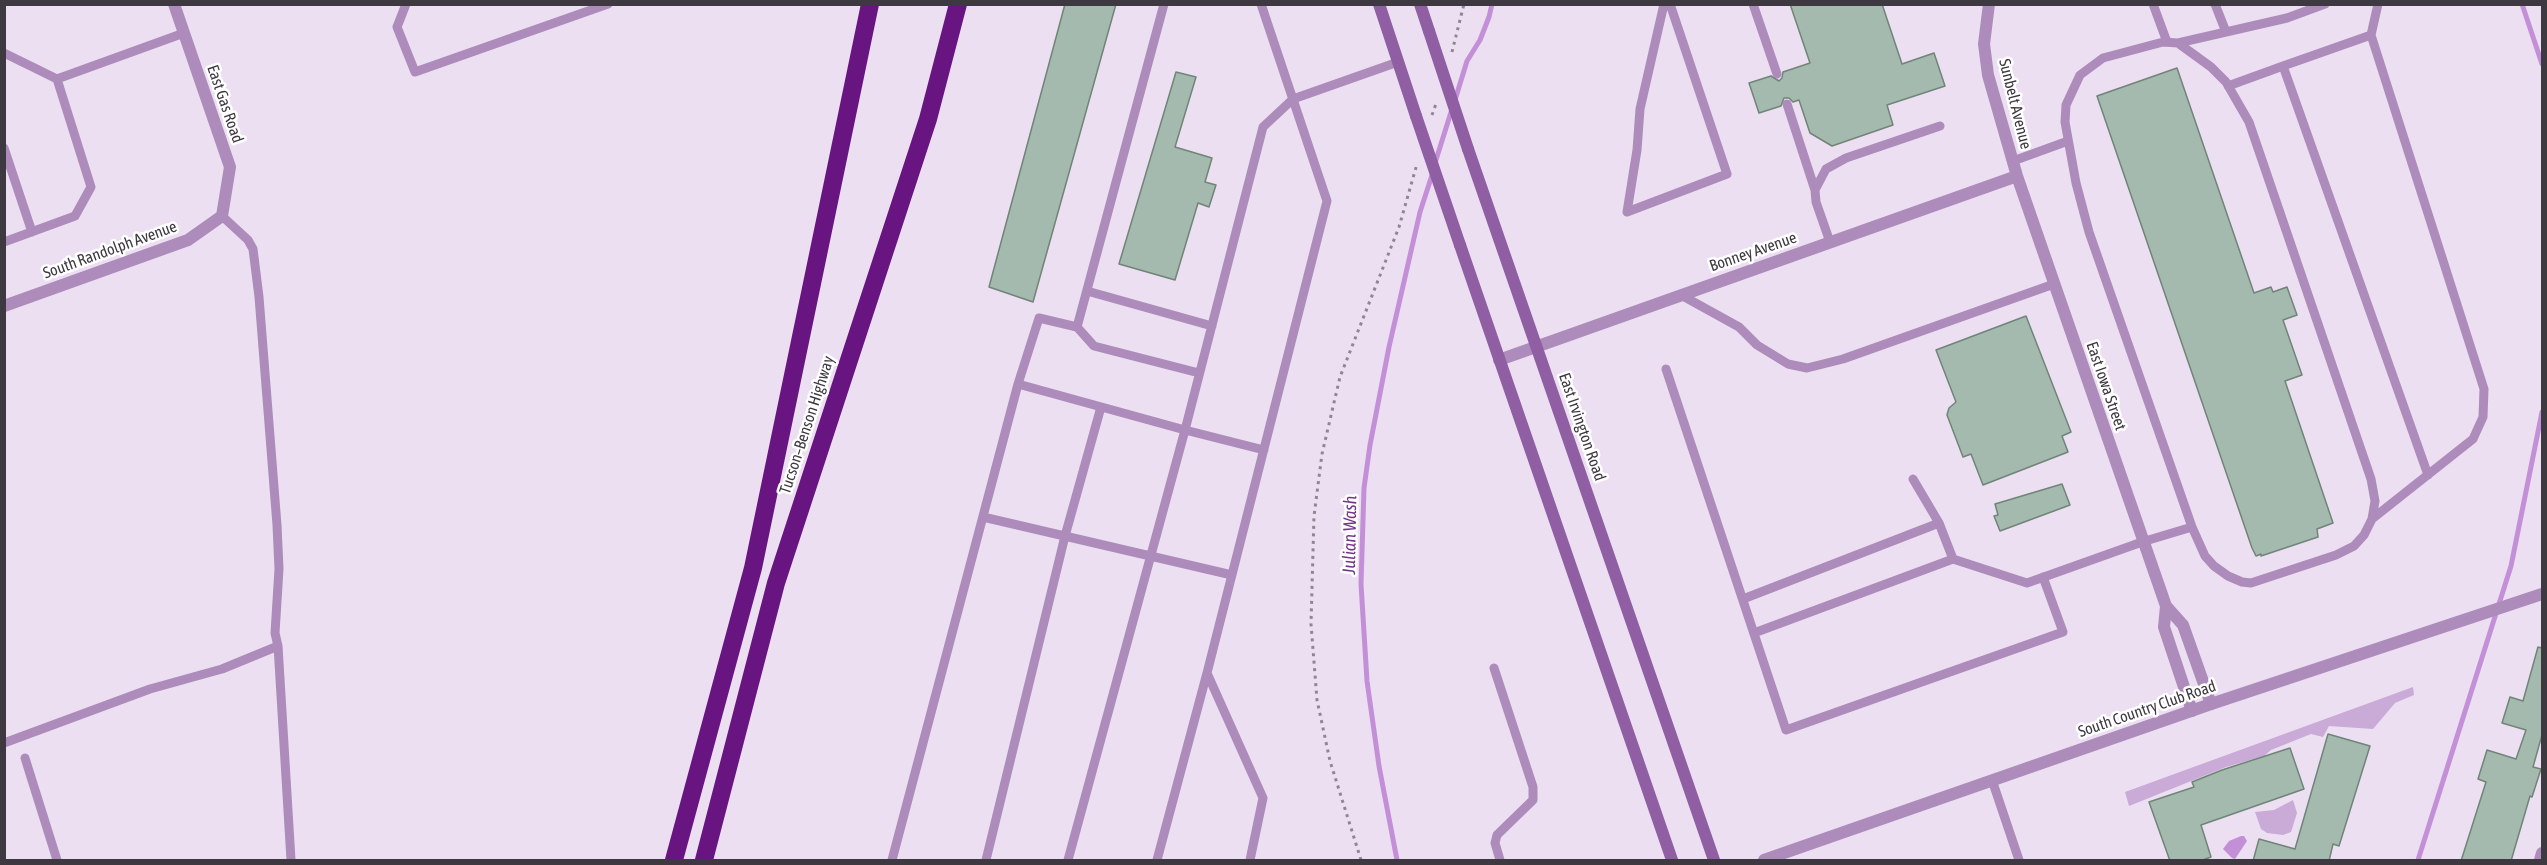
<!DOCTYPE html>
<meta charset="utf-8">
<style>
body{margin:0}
#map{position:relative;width:2547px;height:865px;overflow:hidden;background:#ecdff2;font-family:"Asap Condensed",sans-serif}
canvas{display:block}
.frame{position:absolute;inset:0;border:6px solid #3e3940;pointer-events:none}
</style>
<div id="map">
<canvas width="2547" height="865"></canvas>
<div class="frame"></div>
</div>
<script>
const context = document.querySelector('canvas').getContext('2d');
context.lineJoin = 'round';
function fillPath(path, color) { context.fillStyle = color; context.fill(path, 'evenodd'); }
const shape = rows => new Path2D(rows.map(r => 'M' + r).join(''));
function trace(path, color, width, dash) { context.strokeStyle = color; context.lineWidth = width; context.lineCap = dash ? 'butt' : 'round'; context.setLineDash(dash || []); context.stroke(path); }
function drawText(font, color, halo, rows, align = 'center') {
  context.font = font + ' "Asap Condensed",sans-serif'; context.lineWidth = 5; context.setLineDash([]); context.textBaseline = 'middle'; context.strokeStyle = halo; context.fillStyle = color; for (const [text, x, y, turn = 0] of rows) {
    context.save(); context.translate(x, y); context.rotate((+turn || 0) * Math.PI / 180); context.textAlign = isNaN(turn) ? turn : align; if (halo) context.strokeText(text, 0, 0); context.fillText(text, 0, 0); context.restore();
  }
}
const green = shape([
 [2413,687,2414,695,2395,703,2373,729,2329,726,2323,737,2311,734,2271,750,2264,756,2226,767,2129,806,2125,792],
 [2293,800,2297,813,2291,832,2283,835,2267,833,2261,829,2255,812,2274,810]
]);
const water = shape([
 [2241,836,2244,836,2247,841,2235,859,2232,858,2223,849,2229,841]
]);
const stream = shape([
 [2522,4,2542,64],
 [1455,100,1467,61,1480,40,1489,17,1492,4],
 [1435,163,1452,109],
 [1397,860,1379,766,1367,681,1361,584,1364,488,1370,445,1389,347,1420,212,1433,172],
 [2418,860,2511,566,2542,412]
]);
const building = shape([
 [1065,4,1116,4,1033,302,989,287,1065,4],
 [1790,4,1882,4,1902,64,1934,53,1945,86,1887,105,1893,125,1832,146,1810,133,1799,100,1793,102,1789,98,1784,98,1781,106,1759,113,1749,83,1771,76,1779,81,1782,78,1783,72,1810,63,1790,4],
 [2177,68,2254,293,2271,287,2273,292,2287,287,2297,315,2283,320,2302,375,2285,381,2333,523,2317,529,2318,537,2261,556,2261,554,2256,556,2252,548,2097,96,2177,68],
 [1176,72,1196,77,1175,147,1212,158,1205,182,1216,185,1209,207,1198,203,1175,280,1119,264,1176,72],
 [2026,316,2071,432,2062,436,2068,452,1983,485,1971,454,1963,457,1947,415,1949,408,1956,402,1936,350,2026,316],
 [2062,484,2070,505,2000,531,1994,516,1998,515,1995,504,2062,484],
 [2538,647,2542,648,2542,735,2533,767,2541,769,2532,797,2530,796,2511,861,2461,861,2486,782,2478,779,2487,750,2516,759,2526,730,2502,723,2510,697,2523,701,2538,647],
 [2328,734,2370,746,2339,846,2333,844,2329,861,2253,861,2259,839,2295,849,2328,734],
 [2290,748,2304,789,2201,825,2211,857,2200,861,2170,861,2149,802,2194,787,2192,782,2222,770,2290,748]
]);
const path = shape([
 [1452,52,1464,4],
 [1432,115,1437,101],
 [1361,860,1330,761,1317,700,1311,624,1314,516,1322,454,1340,377,1399,227,1417,164]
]);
const service = shape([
 [406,4,397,27,415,72,608,4],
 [1664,4,1640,109,1637,150,1627,212,1727,174,1670,4],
 [1753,4,1777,74],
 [2153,4,2167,42],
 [2215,4,2226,32],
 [2371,35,2378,4],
 [2178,43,2287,18,2325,4],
 [4,53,57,79,91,187,75,216,4,242],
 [57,79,184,33],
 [2228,86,2283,66],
 [1787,104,1815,190],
 [4,148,32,232],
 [2013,161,2068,141],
 [1830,242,1816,202,1815,190,1826,169,1846,158,1940,126],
 [1087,291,1212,326],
 [1681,295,1739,327,1757,345,1788,364,1807,368,1843,359,2054,284],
 [1077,327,1094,346,1199,373],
 [1666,369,1786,730,2063,632,2043,577],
 [1018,384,1185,430,1068,860],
 [1264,450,1185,430,1263,127,1293,99,1398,62],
 [1913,479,1939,523],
 [983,517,1232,575],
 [2372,519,2473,439,2483,417,2484,389,2371,35,2283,66,2428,475],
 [1743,599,1939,523,1953,559],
 [1754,633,1953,559,2027,583,2142,542,2192,527,2205,556,2214,566,2228,576,2242,582,2251,583,2336,555,2354,546,2364,535,2372,519,2375,501,2371,479,2249,122,2226,82,2211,67,2178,43,2163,42,2103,58,2080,75,2066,105,2065,122,2076,183,2089,232,2192,527],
 [278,646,291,860],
 [1494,668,1533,787,1533,800,1497,835,1495,843,1500,860],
 [4,743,150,689,222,669,278,646,275,633,279,569,277,525,259,297,253,249,248,240,222,216],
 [25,758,57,860],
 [1992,780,2019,860],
 [892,860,1018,384,1039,318,1077,327,1164,4],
 [986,860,1065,536,1101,407],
 [1157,860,1207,673],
 [1250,860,1263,798,1207,673,1327,201,1261,4]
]);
const minor = shape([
 [1989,4,1984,44,1988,75,2017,176,2166,606],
 [4,306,188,240,222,216,230,167,174,4],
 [1499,360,2017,176],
 [2192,711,2164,627,2166,606,2183,625,2211,704],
 [2540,860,2542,853]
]);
const tertiary = shape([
 [1764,860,2211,704,2542,594]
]);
const secondary = shape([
 [1379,4,1416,116],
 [1420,4,1429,31],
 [1468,149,1714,860],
 [1460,245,1672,860]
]);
const motorway = shape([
 [674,860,753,568,870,4],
 [704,860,776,583,928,119,958,4]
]);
const secondaryBridge = shape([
 [1429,31,1468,149],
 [1416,116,1460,245]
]);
const streetNames = [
 ["East Gas Road",225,104,71],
 ["Sunbelt Avenue",2015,104,76],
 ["South Randolph Avenue",110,250,-20],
 ["Bonney Avenue",1753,252,-19],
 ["East Iowa Street",2106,386,71],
 ["Tucson–Benson Highway",807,425,-72],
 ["East Irvington Road",1582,427,71],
 ["South Country Club Road",2147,709,-19]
];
const waterNames = [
 ["Julian Wash",1350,535,-89]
];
fillPath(green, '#caaad7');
fillPath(water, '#c390d7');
trace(stream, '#c390d7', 5);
fillPath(building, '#a5baae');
trace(building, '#708478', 1.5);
trace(path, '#8f8692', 3, [3, 4.5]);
trace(service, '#ad8bba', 9);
trace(minor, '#ad8bba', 12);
trace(tertiary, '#ad8bba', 12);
trace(secondary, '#905ea3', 12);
trace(motorway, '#681582', 18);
trace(secondaryBridge, '#905ea3', 12);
drawText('16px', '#3e3940', '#fff', streetNames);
drawText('italic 18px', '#733589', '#fff', waterNames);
</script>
